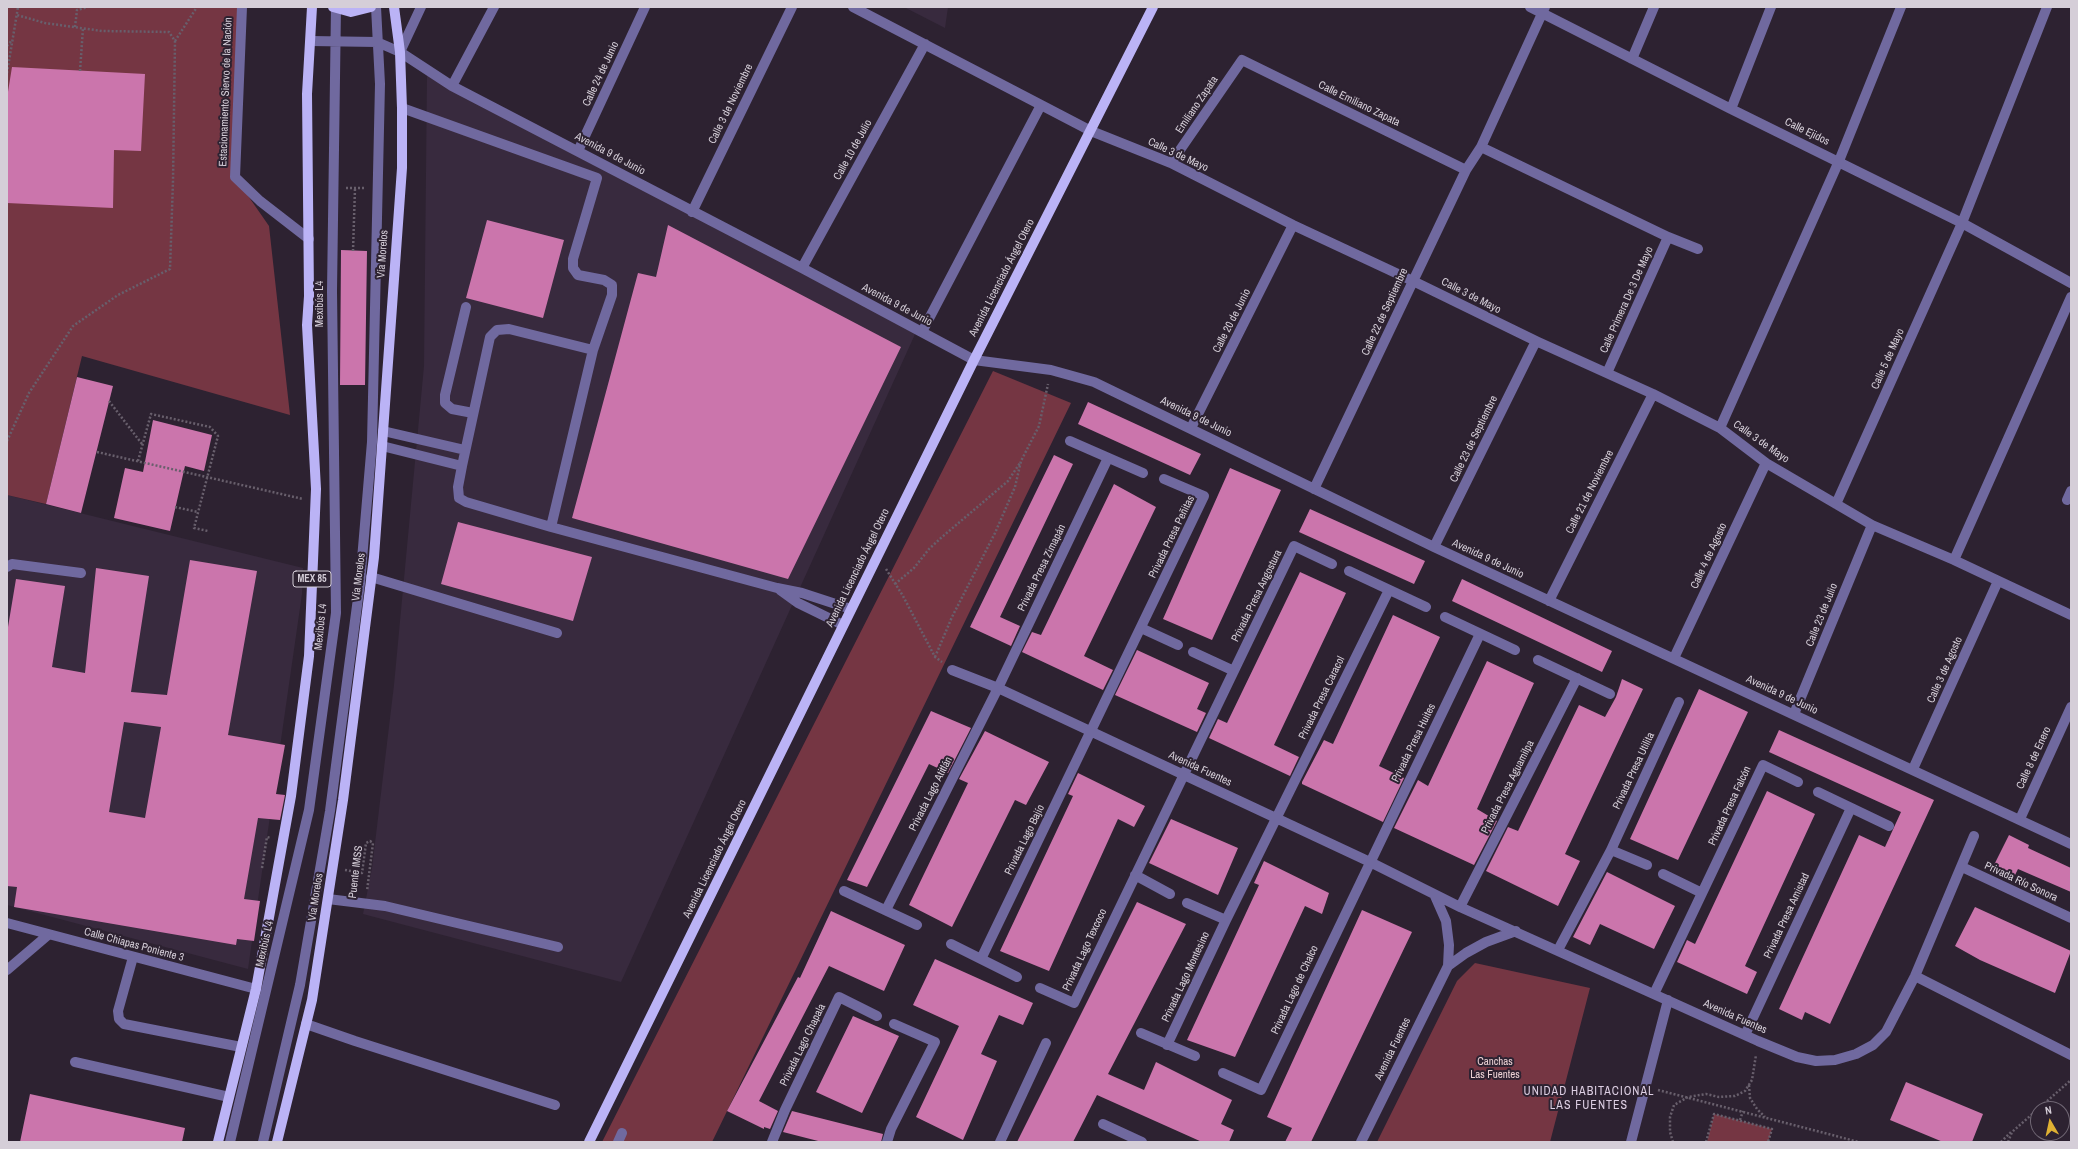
<!DOCTYPE html>
<meta charset="utf-8">
<style>
body{margin:0}
#map{position:relative;width:2078px;height:1149px;overflow:hidden;background:#2d2231;font-family:"Archivo Narrow",sans-serif}
canvas{display:block}
.frame{position:absolute;inset:0;border:8px solid #d5ced8;pointer-events:none}
.north{position:absolute;left:2030px;top:1101px;width:40px;height:40px;box-sizing:border-box;background:#2d2231;border:1px solid #706774;border-radius:50%;rotate:351deg;font-size:11px;font-weight:700;line-height:16px;text-align:center;color:#d5ced8}
.north::after{content:'';display:block;margin:auto;width:14px;height:18px;background:#dfb133;clip-path:polygon(50% 0,100% 100%,50% 72%,0 100%)}
</style>
<div id="map">
<canvas width="2078" height="1149"></canvas>
<div class="frame"></div>
<div class="north">N</div>
</div>
<script>
const context = document.querySelector('canvas').getContext('2d');
context.lineJoin = 'round';
function fillPath(path, color) { context.fillStyle = color; context.fill(path, 'evenodd'); }
const shape = rows => new Path2D(rows.map(r => 'M' + r).join(''));
function trace(path, color, width, dash) { context.strokeStyle = color; context.lineWidth = width; context.lineCap = dash ? 'butt' : 'round'; context.setLineDash(dash || []); context.stroke(path); }
function drawText(font, color, halo, rows, align = 'center') {
  context.font = font + ' "Archivo Narrow",sans-serif'; context.lineWidth = 4; context.setLineDash([]); context.textBaseline = 'middle'; context.strokeStyle = halo; context.fillStyle = color; for (const [text, x, y, turn = 0] of rows) {
    context.save(); context.translate(x, y); context.rotate((+turn || 0) * Math.PI / 180); context.textAlign = isNaN(turn) ? turn : align; if (halo) context.strokeText(text, 0, 0); context.fillText(text, 0, 0); context.restore();
  }
}
const built = shape([
 [904,7,948,7,945,28],
 [427,75,916,332,621,982,363,914,372,868,394,685,424,366],
 [7,495,303,568,302,594,248,969,7,905]
]);
const green = shape([
 [7,7,242,7,235,177,269,226,290,415,82,356,46,504,7,495],
 [993,371,1071,403,712,1142,602,1142],
 [1475,963,1590,988,1550,1142,1377,1142,1457,981],
 [1714,1114,1772,1129,1768,1142,1707,1142]
]);
const building = shape([
 [12,67,145,74,141,151,114,150,113,208,7,203,7,98],
 [487,220,564,240,543,318,466,298],
 [668,225,901,347,788,579,572,518,638,273,656,277],
 [341,250,367,251,365,385,340,385],
 [77,377,113,386,81,513,46,504],
 [1088,402,1201,454,1190,475,1078,424],
 [153,420,212,435,204,471,185,466,170,531,114,518,125,468,143,472],
 [1054,455,1073,464,1000,617,1020,626,1011,646,970,627],
 [1230,468,1281,490,1212,640,1163,619],
 [1114,484,1156,507,1084,656,1113,670,1103,690,1022,652,1032,632,1041,635],
 [1310,509,1425,561,1414,584,1299,532],
 [458,522,592,557,573,621,441,584],
 [190,560,257,571,228,735,285,745,276,794,285,795,280,820,258,818,244,899,260,901,254,941,237,939,236,945,14,907,17,887,7,886,7,633,16,579,65,586,52,667,85,673,96,568,149,576,131,692,167,695],
 [124,722,161,727,145,818,109,812],
 [1300,572,1346,593,1274,745,1299,757,1290,776,1209,738,1218,719,1227,723],
 [1462,579,1612,651,1602,672,1452,601],
 [1393,615,1440,637,1379,766,1404,778,1383,822,1302,784,1302,782,1324,740,1333,744],
 [1137,650,1209,683,1197,709,1206,713,1197,732,1115,695],
 [1487,661,1534,683,1477,809,1497,821,1474,865,1394,828,1418,780,1428,786],
 [1622,679,1643,689,1565,854,1580,861,1558,906,1486,871,1508,827,1518,831,1579,705,1605,717,1616,697],
 [1699,689,1748,712,1678,860,1630,839],
 [931,711,971,728,948,773,929,764,867,887,847,880],
 [1779,730,1934,800,1830,1024,1805,1012,1802,1020,1779,1009,1859,835,1885,847,1901,812,1769,752],
 [985,731,1049,762,1026,805,1015,800,952,927,909,905,968,783,959,779],
 [1078,773,1145,806,1134,827,1118,819,1049,971,1000,951,1073,796,1068,794],
 [1767,791,1815,814,1745,966,1757,972,1747,994,1677,962,1687,940,1695,944],
 [1171,819,1238,848,1218,895,1149,863],
 [2009,835,2029,845,2028,848,2071,868,2071,892,2018,869,2012,881,1991,871],
 [1264,861,1329,893,1322,914,1305,906,1235,1057,1187,1040,1259,885,1254,883],
 [1607,872,1675,906,1654,949,1600,924,1590,945,1573,937],
 [1137,902,1186,924,1108,1074,1144,1090,1156,1062,1232,1100,1221,1124,1234,1130,1229,1142,1202,1142,1097,1095,1073,1142,1017,1142],
 [1975,907,2071,951,2055,993,1980,960,1955,946],
 [1362,910,1412,932,1311,1142,1285,1142,1292,1128,1267,1117],
 [831,911,905,945,884,991,829,966,759,1101,778,1111,770,1129,764,1127,764,1129,727,1111,798,977,800,978],
 [935,959,1033,1003,1023,1025,999,1015,981,1054,997,1061,963,1140,916,1117,959,1026,913,1005],
 [853,1016,899,1036,862,1113,816,1092],
 [1906,1082,1983,1114,1972,1142,1943,1142,1890,1120],
 [30,1094,185,1128,182,1142,20,1142],
 [792,1111,883,1134,881,1142,822,1142,783,1132]
]);
const path = shape([
 [75,27,77,10,88,7],
 [175,41,197,7],
 [7,46,12,40],
 [80,71,83,28],
 [7,73,18,7],
 [346,188,365,188],
 [353,251,355,188],
 [109,401,142,444],
 [7,441,29,393,73,326,118,295,170,269,173,181,175,41,169,32,102,31,45,23,17,15],
 [97,452,303,499],
 [138,461,151,414,210,427,218,436,194,528,208,531],
 [175,507,198,512],
 [886,569,903,596,935,657,942,662],
 [895,584,914,568,929,549,942,537,1008,481,1020,463],
 [935,657,952,617,995,533,1015,487,1021,461,1039,426,1048,384],
 [262,868,267,837,271,838],
 [345,870,362,873,366,843,370,841,373,843,367,891],
 [1749,1085,1750,1098,1757,1109,1765,1117],
 [1658,1090,1859,1142],
 [2038,1109,2071,1080],
 [1740,1120,1743,1111],
 [1673,1142,1670,1132,1670,1117,1674,1105,1688,1097,1706,1094,1719,1097,1735,1096,1745,1091,1752,1080,1756,1055],
 [1706,1142,1714,1114,1772,1129,1768,1142],
 [2001,1142,2011,1132],
 [2008,1142,2012,1132,2038,1109]
]);
const minor = shape([
 [242,7,235,177,260,201,309,239],
 [853,7,1091,131,1171,163,1293,225,1413,281,1536,341,1653,394,1720,428,1766,463,1872,525,1954,560,2071,615],
 [1530,7,1731,109,1962,223,2071,283],
 [311,41,377,42,400,52,452,86,802,268,974,360,1051,370,1094,382,1434,547,2071,844],
 [400,52,421,7],
 [1632,59,1654,7],
 [452,86,494,7],
 [402,108,597,178,573,259,573,268,578,275,604,280,612,285,612,295,593,350,551,527],
 [1731,109,1771,7],
 [1481,147,1668,237,1698,249],
 [578,151,645,7],
 [1171,163,1242,60,1466,170],
 [692,212,792,7],
 [802,268,925,44],
 [466,307,445,395,445,403,452,409,473,413],
 [922,332,1041,105],
 [593,350,509,329,497,330,490,337,462,466,458,487,459,498,466,502,551,527,777,588,802,593,851,609],
 [1607,373,1668,237],
 [1191,428,1293,225],
 [1720,428,1839,161,1901,7],
 [383,431,465,450],
 [1070,441,1143,473],
 [382,446,462,466],
 [1314,489,1466,170,1481,147,1545,7],
 [2067,500,2071,491],
 [1836,504,1962,223,2047,7],
 [1434,547,1536,341],
 [1954,560,2071,297],
 [7,567,12,564,81,573],
 [1349,571,1426,607],
 [371,577,557,633],
 [780,590,798,603,843,625],
 [1549,601,1653,394],
 [1445,617,1515,650],
 [1141,628,1178,645],
 [1193,652,1234,671],
 [1674,658,1766,463],
 [1538,660,1610,694],
 [952,670,998,688,1090,731,1370,862,1460,907,1758,1041,1797,1057,1816,1061,1835,1060,1856,1054,1873,1045,1886,1032,1915,976,1974,836],
 [1794,714,1872,525],
 [1913,769,1998,581],
 [1818,792,1889,826],
 [2020,819,2071,707],
 [1611,850,1647,865],
 [1962,867,2071,918],
 [1663,874,1702,893],
 [1135,875,1170,894],
 [844,891,917,925],
 [328,899,385,906,558,947],
 [1187,903,1226,920],
 [1460,907,1577,678],
 [886,910,998,688,1108,458],
 [7,923,256,989],
 [951,944,1017,977],
 [1558,950,1611,850,1679,702],
 [133,957,118,1011,119,1019,124,1024,241,1047],
 [981,959,1204,496,1164,479],
 [1448,966,1466,953,1486,942,1516,931],
 [7,970,48,935],
 [1915,976,2071,1055],
 [1040,988,1074,1003,1294,546,1332,564],
 [1654,994,1763,765,1798,782],
 [306,1024,355,1041,555,1105],
 [1141,1033,1195,1056],
 [1745,1035,1851,808],
 [1167,1045,1226,920,1389,590],
 [75,1062,229,1097],
 [1223,1073,1261,1090,1480,634],
 [1103,1124,1142,1142],
 [230,1142,309,810,336,613,332,291,336,7],
 [263,1142,300,985,330,811,360,583,372,442,380,84,376,7],
 [618,1142,622,1133],
 [772,1142,785,1110,839,997,877,1016],
 [887,1142,891,1129,935,1042,894,1024],
 [1000,1142,1046,1043],
 [1361,1142,1448,966,1449,945,1446,921,1435,896],
 [1631,1142,1668,1000]
]);
const major = shape([
 [333,7,351,12,371,7],
 [218,1142,256,989,291,796,309,656,316,489,307,325,309,296,307,94,312,7],
 [277,1142,312,1000,343,800,374,557,402,168,402,108,400,52,394,7],
 [589,1142,974,360,1153,7]
]);
const shields = [
 [312,579,38]
];
const shieldNames = [
 ["MEX 85",312,579]
];
const streetNames = [
 ["Calle 24 de Junio",601,74,-65],
 ["Estacionamiento Siervo de la Nación",226,92,-88],
 ["Calle 3 de Noviembre",731,104,-64],
 ["Calle Emiliano Zapata",1359,104,26],
 ["Emiliano Zapata",1197,105,-56],
 ["Calle Ejidos",1807,132,26],
 ["Calle 10 de Julio",853,150,-61],
 ["Avenida 9 de Junio",610,154,28],
 ["Calle 3 de Mayo",1178,155,25],
 ["Vía Morelos",383,254,-86],
 ["Avenida Licenciado Ángel Otero",1002,278,-63],
 ["Calle 3 de Mayo",1471,296,27],
 ["Calle Primera De 3 De Mayo",1627,300,-66],
 ["Mexibús L4",320,304,-90],
 ["Avenida 9 de Junio",897,305,28],
 ["Calle 22 de Septiembre",1385,312,-65],
 ["Calle 20 de Junio",1232,321,-63],
 ["Calle 5 de Mayo",1888,359,-66],
 ["Avenida 9 de Junio",1196,417,26],
 ["Calle 23 de Septiembre",1474,439,-64],
 ["Calle 3 de Mayo",1761,442,35],
 ["Calle 21 de Noviembre",1590,492,-63],
 ["Privada Presa Peñitas",1172,537,-64],
 ["Calle 4 de Agosto",1709,556,-65],
 ["Avenida 9 de Junio",1488,559,25],
 ["Avenida Licenciado Ángel Otero",858,568,-64],
 ["Privada Presa Zimapán",1042,568,-64],
 ["Vía Morelos",359,577,-83],
 ["Privada Presa Angostura",1257,596,-64],
 ["Calle 23 de Julio",1822,615,-68],
 ["Mexibús L4",321,627,-84],
 ["Calle 3 de Agosto",1945,670,-66],
 ["Avenida 9 de Junio",1782,695,25],
 ["Privada Presa Caracol",1322,698,-64],
 ["Privada Presa Huites",1414,743,-64],
 ["Calle 8 de Enero",2034,758,-65],
 ["Avenida Fuentes",1200,769,25],
 ["Privada Presa Utilita",1634,771,-65],
 ["Privada Presa Aguamilpa",1508,787,-63],
 ["Privada Lago Atitlán",931,794,-63],
 ["Privada Presa Falcón",1730,806,-65],
 ["Privada Lago Bajío",1025,840,-64],
 ["Avenida Licenciado Ángel Otero",715,859,-64],
 ["Puente IMSS",356,872,-83],
 ["Privada Río Sonora",2021,882,25],
 ["Vía Morelos",316,897,-81],
 ["Privada Presa Amistad",1787,916,-65],
 ["Mexibús L4",265,944,-77],
 ["Calle Chiapas Poniente 3",134,945,15],
 ["Privada Lago Texcoco",1085,950,-65],
 ["Privada Lago Montesino",1186,977,-65],
 ["Privada Lago de Chalco",1295,990,-65],
 ["Avenida Fuentes",1735,1017,24],
 ["Privada Lago Chapala",803,1045,-64],
 ["Avenida Fuentes",1393,1049,-64]
];
const parkNames = [
 ["Canchas",1495,1062],
 ["Las Fuentes",1495,1075]
];
const neighbourhoodNames = [
 ["UNIDAD HABITACIONAL",1589,1092],
 ["LAS FUENTES",1589,1106]
];
fillPath(built, '#382a3e');
fillPath(green, '#753643');
fillPath(building, '#cb75ac');
trace(path, '#685f6c', 2.5, [2, 2]);
trace(minor, '#70699f', 10);
trace(major, '#bbb3f6', 10);
for (const [x, y, w] of shields) { const box = new Path2D(); box.roundRect(x - w / 2, y - 8, w, 16, 3); context.fillStyle = '#2d2231'; context.fill(box); trace(box, '#d5ced8', 1); }
drawText('bold 10px', '#d5ced8', null, shieldNames);
drawText('11px', '#d5ced8', '#2d2231', streetNames);
drawText('11px', '#edd2d5', '#2d2231', parkNames);
context.letterSpacing = '1px';
drawText('12px', '#ddcfe3', '#2d2231', neighbourhoodNames);
context.letterSpacing = '0px';
</script>
